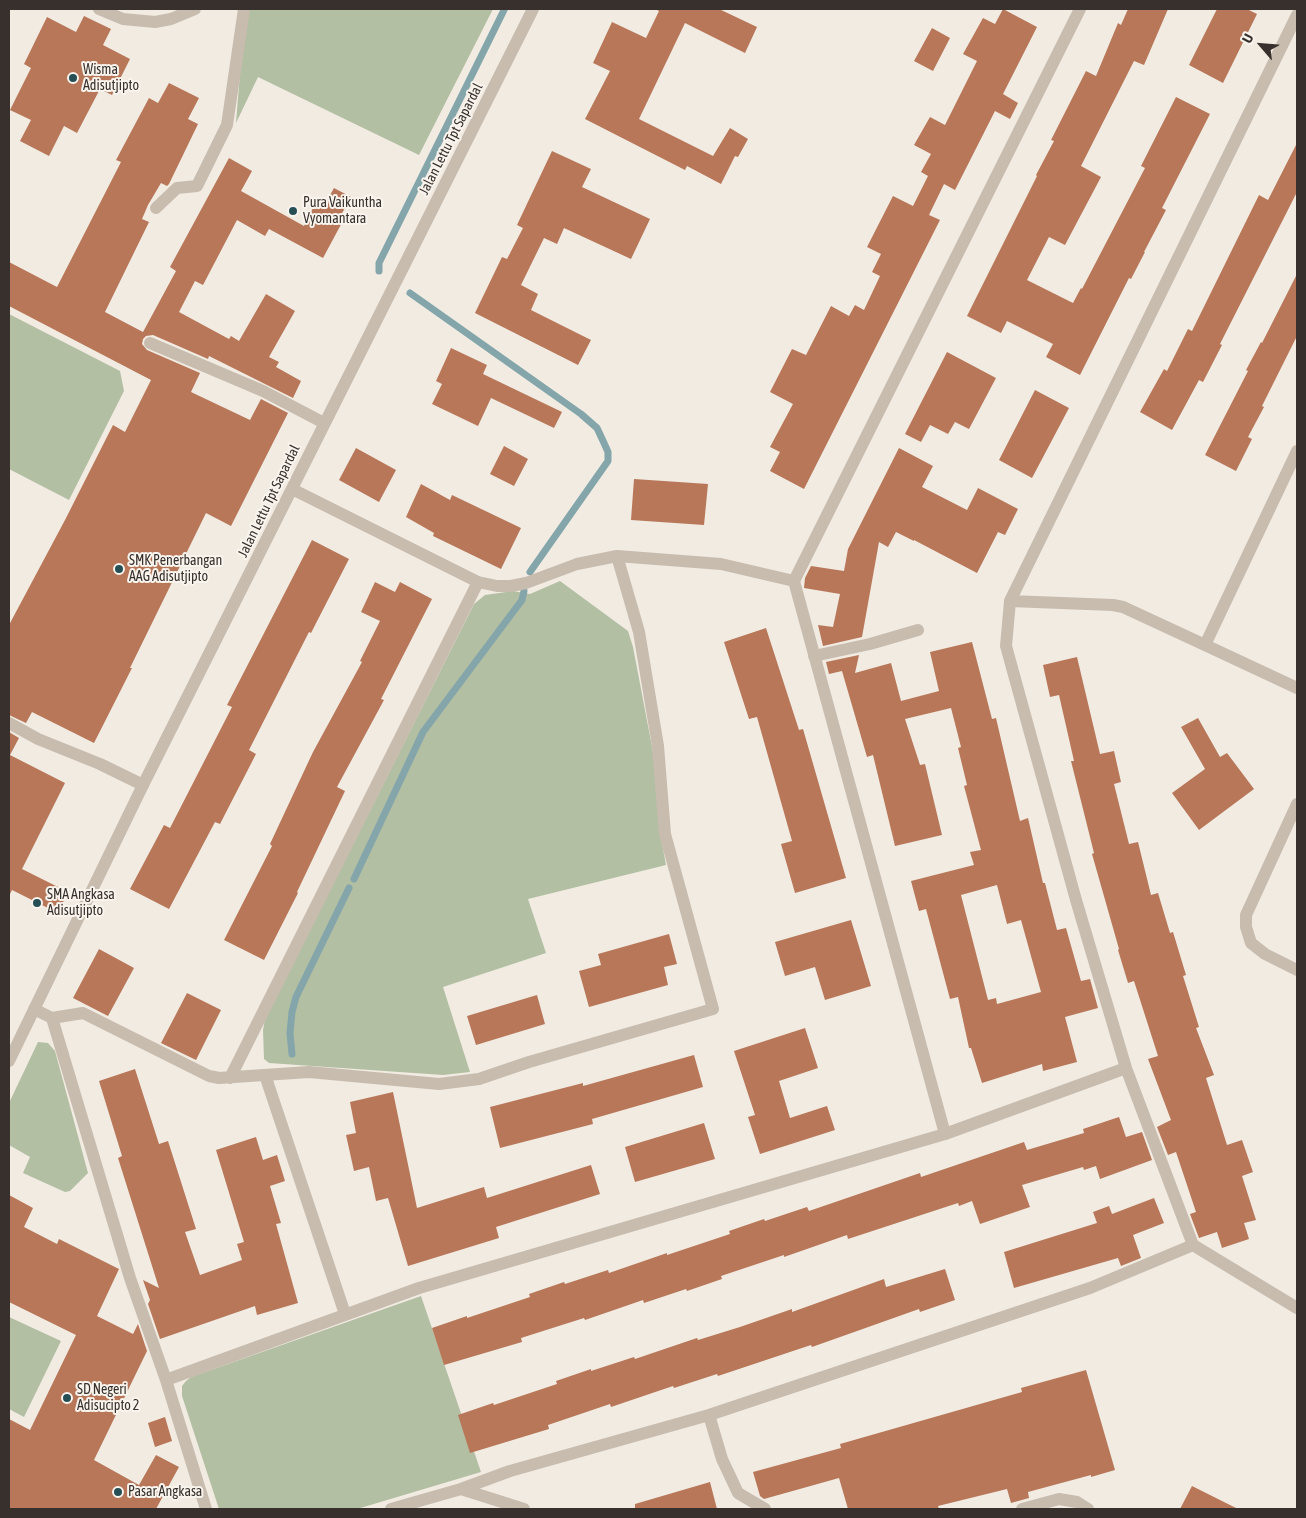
<!DOCTYPE html>
<style>
body{margin:0}
#map{position:relative;width:1306px;height:1518px;overflow:hidden;background:#f1ebe2;font-family:"Asap Condensed",sans-serif}
canvas{display:block}
.frame{position:absolute;inset:0;border:10px solid #38302c;pointer-events:none}
.north{position:absolute;left:1236px;top:20px;width:50px;height:50px;-webkit-text-stroke:4px #f9f5ee;paint-order:stroke;rotate:297deg;font-size:14px;font-weight:700;line-height:20px;text-align:center;color:#38302c}
.north::after{content:'';display:block;margin:auto;width:18px;height:22px;background:#38302c;clip-path:polygon(50% 0,100% 100%,50% 72%,0 100%)}
</style>
<div id="map">
<canvas width="1306" height="1518"></canvas>
<div class="frame"></div>
<div class="north">U</div>
</div>
<script>
const context = document.querySelector('canvas').getContext('2d');
context.lineJoin = 'round';
function fillPath(path, color) { context.fillStyle = color; context.fill(path, 'evenodd'); }
const shape = rows => new Path2D(rows.map(r => 'M' + r).join(''));
function trace(path, color, width, dash) { context.strokeStyle = color; context.lineWidth = width; context.lineCap = dash ? 'butt' : 'round'; context.setLineDash(dash || []); context.stroke(path); }
function drawText(font, color, halo, rows, align = 'center') {
  context.font = font + ' "Asap Condensed",sans-serif'; context.lineWidth = 4; context.setLineDash([]); context.textBaseline = 'middle'; context.strokeStyle = halo; context.fillStyle = color; for (const [text, x, y, turn = 0] of rows) {
    context.save(); context.translate(x, y); context.rotate((+turn || 0) * Math.PI / 180); context.textAlign = isNaN(turn) ? turn : align; if (halo) context.strokeText(text, 0, 0); context.fillText(text, 0, 0); context.restore();
  }
}
const green = shape([
 [249,9,493,9,419,155,258,77,236,123,240,73],
 [9,314,120,371,124,391,69,500,9,469],
 [560,581,628,631,633,647,653,752,661,838,666,865,528,899,546,953,443,987,470,1072,443,1075,269,1063,264,1059,263,1030,265,1019,474,604,485,595,513,591,530,594],
 [38,1042,48,1043,55,1051,88,1173,70,1191,65,1192,23,1173,30,1157,9,1145,9,1103],
 [421,1296,481,1472,357,1509,219,1509,182,1396,182,1386,186,1381,191,1377],
 [9,1317,61,1341,24,1417,9,1409]
]);
const stream = shape([
 [379,271,379,263,504,10],
 [410,293,581,414,597,428,604,443,608,452,608,461,530,572],
 [354,879,423,732,522,600,524,591],
 [292,1054,290,1033,292,1012,296,997,349,888]
]);
const building = shape([
 [655,9,719,9,757,27,745,53,685,23,639,119,713,156,730,128,748,139,738,157,735,156,721,184,687,166,685,170,585,119,610,71,593,63,612,22,646,38,659,11],
 [1003,9,1037,27,1003,94,1018,103,1010,119,995,111,955,190,944,184,929,215,940,220,804,489,770,471,780,452,770,447,793,404,770,392,792,349,806,355,831,306,849,316,855,305,864,310,880,276,872,272,881,254,867,247,893,196,913,206,928,176,921,172,931,154,914,145,930,117,945,125,977,61,963,54,983,18,995,24],
 [1128,9,1168,9,1144,65,1134,61,1081,166,1101,177,1065,245,1049,237,1027,280,1073,303,1081,288,1082,289,1145,168,1141,166,1176,97,1210,114,1162,208,1166,210,1144,252,1145,252,1131,279,1129,278,1080,375,1046,357,1053,344,1007,321,1001,333,967,316,1037,176,1036,175,1054,141,1051,140,1086,71,1096,76,1118,23,1121,25],
 [1217,9,1247,9,1257,14,1223,83,1189,65],
 [84,16,111,29,103,45,130,59,112,95,100,89,77,133,64,126,49,156,20,141,31,120,10,110,31,68,24,64,47,17,76,32],
 [932,28,950,38,933,71,914,61],
 [169,83,199,98,188,119,198,124,169,184,167,186,161,183,148,205,142,219,149,222,105,312,143,332,176,271,170,267,229,158,252,171,241,191,304,226,316,202,324,206,334,188,351,197,341,215,345,217,323,258,269,229,265,236,237,220,203,285,195,281,179,312,229,339,231,336,239,341,266,294,295,311,269,357,279,362,276,367,301,381,293,398,209,356,208,359,153,335,146,336,143,339,142,344,147,350,200,373,191,392,250,420,261,399,288,413,231,526,206,513,130,668,132,668,94,743,32,712,26,723,9,715,9,625,65,520,113,425,125,432,151,380,9,306,9,262,57,287,121,162,116,160,149,98,158,103],
 [1297,143,1297,192,1220,344,1222,345,1203,382,1199,380,1172,430,1140,412,1164,369,1167,371,1188,329,1192,331,1259,195,1268,200],
 [552,151,591,169,582,187,650,219,631,259,564,228,557,244,544,238,521,285,538,294,531,310,591,340,578,365,475,313,502,257,507,259,523,228,517,225],
 [1297,274,1297,336,1262,406,1264,407,1248,437,1252,439,1236,471,1205,455,1248,371,1246,370,1261,342,1262,343],
 [451,348,487,365,483,374,562,412,554,428,491,398,478,426,432,404,442,384,436,381],
 [947,352,996,378,969,429,955,422,948,434,930,425,921,442,905,434],
 [1035,390,1069,408,1032,478,999,460],
 [504,446,528,459,514,486,490,474],
 [356,448,396,470,379,502,339,480],
 [899,448,933,466,922,487,967,510,978,488,1018,509,1005,535,998,532,977,573,914,540,914,541,896,532,888,547,879,542,862,637,823,646,818,625,833,627,840,594,804,588,805,578,811,566,844,571,848,549],
 [634,479,708,484,704,525,631,520],
 [421,484,450,500,452,495,521,528,501,569,433,536,434,533,406,517],
 [312,540,349,559,311,633,309,632,249,750,256,754,220,824,215,822,169,909,130,889,164,825,170,828,232,707,227,705],
 [375,582,395,592,400,582,432,599,381,699,384,700,337,787,345,791,297,892,298,893,264,960,224,940,272,846,270,844,313,752,362,662,360,661,380,621,361,612],
 [766,628,799,730,803,729,846,878,795,893,781,844,792,841,757,717,749,719,724,642],
 [972,642,992,719,996,718,1020,821,1028,818,1043,883,1045,883,1057,930,1066,928,1081,981,1090,979,1098,1008,1065,1017,1077,1062,1043,1071,1042,1064,982,1083,971,1048,969,1048,958,997,950,999,926,909,919,911,911,881,974,865,970,852,981,850,964,786,967,785,958,748,961,747,951,708,905,719,920,765,925,764,942,835,895,846,873,755,867,757,842,671,829,674,826,662,859,655,855,673,891,663,901,701,939,691,930,652],
 [997,885,1007,924,1021,920,1041,992,997,1004,996,998,988,1000,961,895],
 [1077,657,1100,754,1114,751,1121,782,1114,784,1129,844,1138,842,1151,895,1158,893,1170,933,1173,932,1186,975,1183,976,1199,1027,1196,1028,1214,1075,1206,1078,1227,1145,1242,1140,1253,1172,1242,1176,1256,1220,1244,1223,1249,1239,1222,1248,1217,1232,1199,1238,1190,1214,1196,1212,1176,1152,1168,1155,1157,1127,1171,1120,1148,1059,1158,1056,1134,981,1128,983,1118,950,1119,949,1092,854,1094,853,1071,761,1074,761,1059,695,1050,697,1043,665],
 [1198,718,1220,757,1227,753,1254,789,1199,830,1172,793,1205,769,1181,727],
 [9,732,19,738,10,755,65,783,22,869,68,892,58,913,12,890,9,896],
 [851,920,871,986,825,1000,815,967,785,976,775,942],
 [669,934,677,964,664,967,668,985,589,1007,579,971,601,965,598,954],
 [99,949,134,968,108,1016,73,998],
 [187,993,221,1010,196,1060,161,1043],
 [537,995,545,1024,476,1045,467,1016],
 [805,1028,818,1068,779,1081,790,1118,827,1106,835,1130,760,1154,748,1117,755,1115,734,1051],
 [694,1055,703,1087,592,1119,593,1124,500,1148,490,1107,583,1083,583,1086],
 [135,1069,159,1144,168,1141,196,1229,185,1232,200,1275,242,1260,237,1244,244,1242,216,1150,256,1137,263,1160,277,1155,285,1181,270,1186,281,1223,276,1224,298,1303,257,1315,255,1306,160,1339,148,1304,150,1300,143,1280,159,1288,118,1158,122,1156,99,1081],
 [393,1092,417,1208,484,1187,487,1198,591,1165,600,1194,496,1227,499,1238,408,1266,388,1198,376,1201,369,1167,354,1171,346,1135,356,1133,350,1102],
 [1119,1117,1126,1137,1142,1132,1152,1160,1100,1179,1096,1166,1084,1170,1083,1167,1022,1185,1030,1207,980,1224,972,1201,959,1206,958,1203,848,1239,847,1235,784,1257,784,1255,721,1276,722,1279,687,1291,686,1289,644,1303,643,1300,585,1320,584,1318,521,1338,522,1342,444,1365,432,1328,467,1316,467,1318,530,1297,529,1294,564,1282,565,1284,608,1270,609,1273,667,1253,667,1255,730,1234,729,1231,764,1219,765,1221,807,1207,809,1211,920,1173,921,1177,1024,1142,1027,1150,1084,1133,1083,1129],
 [704,1123,715,1159,635,1182,625,1147],
 [9,1195,33,1208,24,1227,57,1244,59,1239,119,1269,97,1316,133,1334,138,1324,147,1351,94,1460,139,1485,156,1455,179,1467,156,1509,9,1509,9,1419,30,1430,76,1335,9,1302],
 [1154,1198,1164,1223,1133,1235,1141,1258,1121,1266,1118,1258,1014,1288,1004,1252,1097,1223,1093,1212,1109,1206,1112,1214],
 [945,1269,955,1300,920,1312,919,1309,812,1347,811,1345,718,1376,717,1374,674,1388,673,1386,611,1407,610,1404,548,1425,549,1429,470,1453,458,1415,493,1403,494,1405,557,1384,556,1381,591,1369,591,1371,634,1357,635,1359,697,1338,698,1340,740,1327,792,1309,792,1312,884,1279,886,1287],
 [1086,1370,1115,1470,1091,1477,1091,1475,1028,1492,1029,1498,1011,1503,1007,1489,938,1506,939,1509,848,1509,839,1478,764,1499,760,1496,753,1472,841,1448,840,1444,1022,1392,1021,1388],
 [165,1417,172,1441,155,1447,148,1423],
 [710,1482,717,1509,635,1509,635,1504],
 [1192,1486,1238,1509,1180,1509]
]);
const service = shape([
 [99,9,123,19,155,22,171,19,195,9],
 [156,208,177,188,197,186,227,125,244,9],
 [150,343,263,391,324,423],
 [9,723,38,739,100,764,143,785]
]);
const minor = shape([
 [1297,451,1205,645,1297,688],
 [292,489,478,582,497,586,511,586,526,583,577,564,617,556,721,564,794,581],
 [1010,601,1006,646,1076,900,1126,1068,1193,1245,1297,1308],
 [1205,645,1123,607,1113,605,1010,601,1297,15],
 [814,656,870,644,918,630],
 [1297,804,1246,915,1246,927,1251,943,1265,954,1297,970],
 [34,1009,52,1018,130,1278,166,1380,206,1509],
 [52,1018,83,1013,209,1076,219,1078,309,1072,439,1084,479,1079,529,1062,713,1009,665,834,658,746,639,632,617,556],
 [9,1061,143,785,533,9],
 [265,1075,345,1314],
 [230,1078,478,582],
 [945,1134,1126,1068],
 [166,1380,419,1288,945,1134,794,581,1080,9],
 [709,1415,722,1459,738,1493,765,1509],
 [461,1489,524,1509],
 [391,1509,461,1489,510,1471,709,1415,1090,1288,1193,1245],
 [1022,1509,1059,1499,1077,1502,1088,1509]
]);
const markers = [
 [73,78,5,"#264e55"],
 [293,211,5,"#264e55"],
 [119,569,5,"#264e55"],
 [37,903,5,"#264e55"],
 [67,1398,5,"#264e55"],
 [118,1492,5,"#264e55"]
];
const poiNames = [
 ["Wisma",83,70],
 ["Adisutjipto",83,86],
 ["Pura Vaikuntha",303,203],
 ["Vyomantara",303,219],
 ["SMK Penerbangan",129,561],
 ["AAG Adisutjipto",129,577],
 ["SMA Angkasa",47,895],
 ["Adisutjipto",47,911],
 ["SD Negeri",77,1390],
 ["Adisucipto 2",77,1406],
 ["Pasar Angkasa",128,1492]
];
const streetNames = [
 ["Jalan Lettu Tpt Sapardal",451,139,-63],
 ["Jalan Lettu Tpt Sapardal",269,501,-64]
];
fillPath(green, '#b3bfa3');
trace(stream, '#84a6ab', 7);
fillPath(building, '#b87759');
trace(service, '#c8bcaf', 12);
trace(minor, '#c8bcaf', 12);
for (const [x, y, r, color] of markers) { const dot = new Path2D(); dot.arc(x, y, r, 0, 2 * Math.PI); context.fillStyle = color; context.fill(dot); trace(dot, '#f9f5ee', 2); }
drawText('14px', '#38302c', '#f9f5ee', poiNames, 'left');
drawText('14px', '#38302c', '#f9f5ee', streetNames);
</script>
